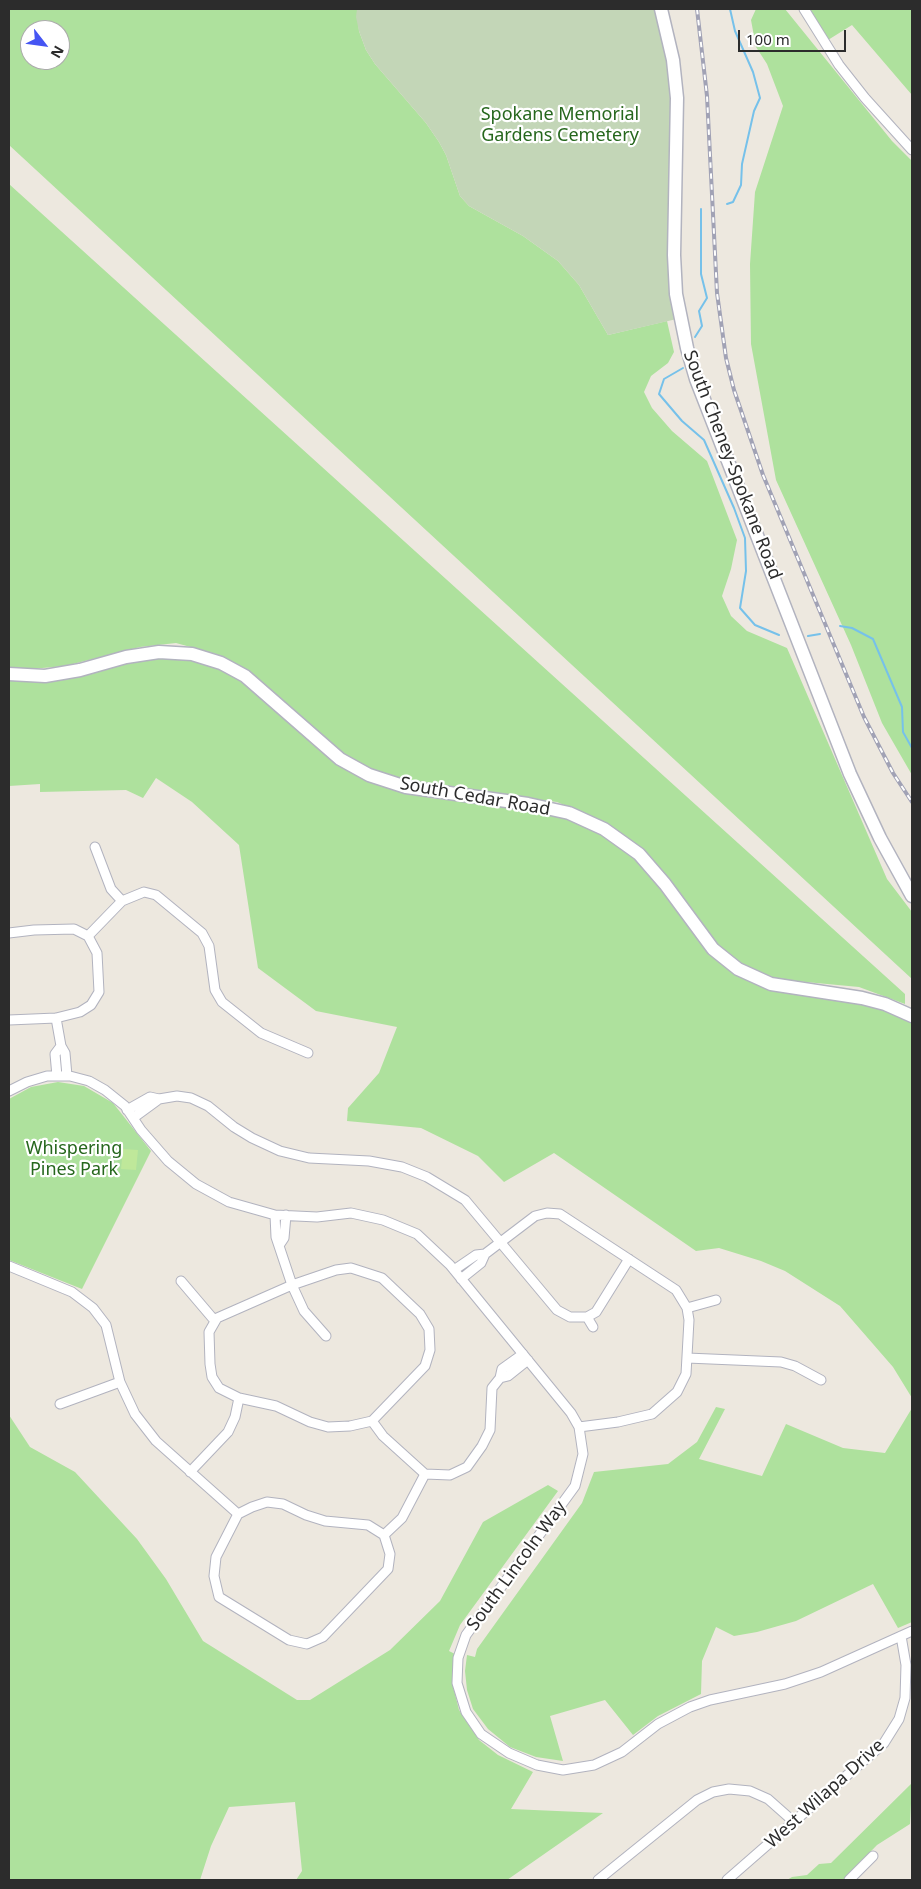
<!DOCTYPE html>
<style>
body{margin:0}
#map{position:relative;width:921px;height:1889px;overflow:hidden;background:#ede8df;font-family:"Noto Sans",sans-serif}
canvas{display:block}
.frame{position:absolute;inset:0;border:10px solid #2c2c2c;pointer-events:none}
.north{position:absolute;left:20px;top:20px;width:50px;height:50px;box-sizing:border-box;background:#fff;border:1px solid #ababab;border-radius:50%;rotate:120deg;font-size:14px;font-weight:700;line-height:20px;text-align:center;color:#2c2c2c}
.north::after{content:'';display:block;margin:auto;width:18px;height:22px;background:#4555f3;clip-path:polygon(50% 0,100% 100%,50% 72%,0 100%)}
.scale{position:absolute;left:738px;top:30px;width:108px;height:22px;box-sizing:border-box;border:2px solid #2c2c2c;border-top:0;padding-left:6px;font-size:15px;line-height:18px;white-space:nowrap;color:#2c2c2c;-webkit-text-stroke:4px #fff;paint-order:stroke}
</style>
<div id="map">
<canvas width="921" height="1889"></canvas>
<div class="frame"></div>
<div class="north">N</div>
<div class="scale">100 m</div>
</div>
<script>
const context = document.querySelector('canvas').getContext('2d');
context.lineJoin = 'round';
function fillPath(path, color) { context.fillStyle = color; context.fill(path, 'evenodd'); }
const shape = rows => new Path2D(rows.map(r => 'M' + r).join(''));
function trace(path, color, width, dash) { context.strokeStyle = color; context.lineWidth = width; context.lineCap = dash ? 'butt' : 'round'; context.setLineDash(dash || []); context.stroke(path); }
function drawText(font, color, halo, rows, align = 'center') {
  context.font = font + ' "Noto Sans",sans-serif'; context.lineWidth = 4.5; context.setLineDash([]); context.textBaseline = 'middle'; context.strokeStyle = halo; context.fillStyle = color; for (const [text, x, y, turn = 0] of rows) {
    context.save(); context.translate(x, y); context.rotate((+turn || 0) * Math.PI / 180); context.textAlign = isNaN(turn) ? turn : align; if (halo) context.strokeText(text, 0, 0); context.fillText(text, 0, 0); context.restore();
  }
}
const green = shape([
 [9,9,357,9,359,31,366,50,375,64,426,123,439,142,446,155,460,196,469,206,523,236,558,261,579,285,608,335,667,321,674,352,668,363,651,376,644,392,652,408,672,431,707,461,737,540,731,569,722,596,731,616,747,631,787,648,887,879,912,912,912,979,9,145],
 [30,30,60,30,60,60,30,60],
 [756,9,785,9,892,141,912,161,912,775,882,723,851,645,776,480,751,344,750,264,755,192,783,106,767,64,756,47,751,20],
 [809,9,912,9,912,95,852,25,828,40],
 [9,184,905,994,905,1004,859,987,774,979,742,966,715,944,644,850,604,822,557,802,422,785,379,774,342,753,254,675,216,654,176,643,140,647,65,666,31,669,9,668],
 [161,655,193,658,242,679,390,788,430,798,552,811,591,826,626,849,735,972,859,1000,912,1020,912,1398,893,1367,840,1306,785,1271,761,1261,719,1248,696,1251,554,1153,504,1182,478,1156,421,1128,347,1121,348,1108,379,1073,397,1027,316,1011,258,968,239,845,192,802,156,778,143,798,126,790,40,792,40,784,9,786,9,679,19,681,56,680,132,660],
 [58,1082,84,1086,113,1103,151,1151,82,1289,9,1260,9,1099,31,1087],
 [716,1407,725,1409,699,1459,762,1476,786,1424,843,1448,885,1453,912,1408,912,1622,898,1628,873,1584,796,1621,757,1632,734,1636,716,1627,702,1661,701,1694,658,1716,633,1735,605,1700,550,1716,563,1761,536,1757,510,1747,488,1729,473,1709,467,1690,465,1671,467,1655,475,1657,477,1649,582,1503,594,1472,668,1464,697,1442],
 [9,1415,30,1447,75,1472,137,1539,166,1579,203,1641,297,1700,310,1700,390,1650,440,1601,483,1522,548,1485,558,1491,460,1625,449,1651,455,1654,453,1686,459,1710,479,1740,498,1755,533,1772,511,1809,603,1813,507,1880,296,1880,302,1871,295,1802,229,1807,211,1846,200,1880,9,1880],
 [912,1783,910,1824,877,1845,843,1880,787,1880,792,1877,807,1875,819,1864,831,1863]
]);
const cemetery = shape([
 [357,9,661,9,673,60,681,318,608,335,579,285,558,261,523,236,469,206,460,196,446,155,439,142,426,123,375,64,366,50,359,31,356,17]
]);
const pitch = shape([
 [123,1149,138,1150,136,1170,121,1169]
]);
const stream = shape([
 [727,204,733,202,741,185,742,164,754,111,760,98,753,72,735,31,730,9],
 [695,337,702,326,699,311,707,298,701,274,701,209],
 [683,368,664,379,659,394,682,421,704,440,734,508,745,538,746,571,740,608,755,625,779,635],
 [840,626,852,628,873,639,902,707,903,732,912,748],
 [808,636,820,634]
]);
const street = shape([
 [804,9,839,65,865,98,912,150],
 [95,847,111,889,122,901],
 [9,933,34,930,74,929,88,936],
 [88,936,122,901,144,892,156,895,202,933,209,946,215,990,222,1002,261,1033,308,1053],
 [56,1018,61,1046,65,1053,67,1076],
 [9,1020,56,1018,80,1012,91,1005,99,992,97,953,88,936],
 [57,1076,55,1054,61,1046],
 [9,1091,27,1082,47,1076,70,1076,89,1081,105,1090,125,1106,141,1130,168,1161,196,1184,229,1202,275,1215,317,1217,351,1213,383,1220,417,1234,450,1265,571,1413,579,1427,583,1454,575,1486,466,1635,458,1658,457,1683,466,1712,481,1734,509,1753,537,1765,563,1770,594,1765,622,1752,658,1724,690,1707,710,1700,785,1684,821,1672,912,1631],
 [127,1110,150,1097,159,1099,177,1096,191,1098,208,1106,234,1127,252,1138,280,1151,309,1158,369,1161,402,1167,427,1177,465,1200,557,1310,570,1317,587,1317,596,1312,629,1259],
 [133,1118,159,1099],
 [275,1215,276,1237,292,1285,304,1311,326,1336],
 [280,1244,284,1238,286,1215],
 [9,1266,72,1292,93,1308,106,1325,120,1382,135,1414,156,1441,238,1514],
 [351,1268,382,1278,420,1314,429,1329,430,1350,425,1366,372,1421,350,1426,328,1427,310,1422,276,1406,239,1398,219,1388,212,1377,210,1364,209,1332,217,1318,292,1285,336,1270,351,1268],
 [454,1270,476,1255,485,1254],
 [461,1279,481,1263,485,1254,535,1216,547,1213,560,1214,676,1290,687,1308,689,1320,686,1374,677,1392,652,1414,618,1422,579,1427],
 [181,1281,215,1321],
 [687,1308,716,1300],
 [587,1317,593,1327],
 [687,1358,781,1362,795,1366,821,1380],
 [500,1378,508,1376,528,1360],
 [60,1404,120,1382],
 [372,1421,383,1436,425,1474,450,1475,467,1467,482,1446,490,1430,492,1388,500,1378,502,1369,523,1354],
 [190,1472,228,1432,235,1417,239,1398],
 [238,1514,216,1557,214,1576,219,1597,289,1640,307,1644,323,1637,388,1569,390,1554,384,1535],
 [238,1514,252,1507,267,1502,283,1504,306,1515,325,1521,368,1525,384,1535],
 [384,1535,402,1518,425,1474],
 [598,1880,697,1800,713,1792,729,1789,750,1791,768,1799,794,1822],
 [727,1880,884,1743,899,1719,905,1698,906,1665,901,1636],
 [849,1880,873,1856]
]);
const secondary = shape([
 [661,9,673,60,677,98,674,255,676,294,687,348,696,379,850,774,880,838,912,896],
 [9,674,45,676,80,670,126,657,159,652,192,654,221,663,245,676,340,759,369,775,406,787,528,804,569,813,604,829,639,854,665,884,713,949,738,969,771,984,862,998,885,1004,912,1016]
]);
const rail = shape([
 [697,9,707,96,717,293,726,358,734,390,763,475,864,717,893,773,912,802]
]);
const parkNames = [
 ["Spokane Memorial",560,115],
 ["Gardens Cemetery",560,136],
 ["Whispering",74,1149],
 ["Pines Park",74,1170]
];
const streetNames = [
 ["South Cheney-Spokane Road",732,465,69],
 ["South Cedar Road",475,797,10],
 ["South Lincoln Way",517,1566,-54],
 ["West Wilapa Drive",825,1794,-42]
];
fillPath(green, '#aee19d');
fillPath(cemetery, '#c3d6b7');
fillPath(pitch, '#bfe89a');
trace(stream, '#76c1ea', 2);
trace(street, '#b2b3bf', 11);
trace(secondary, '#b2b3bf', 15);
trace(street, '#fff', 9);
trace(secondary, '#fff', 12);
trace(rail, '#a1a2b5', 4);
trace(rail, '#fff', 2, [5.5]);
drawText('18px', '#26671d', '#fff', parkNames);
drawText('18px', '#2c2c2c', '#fff', streetNames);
</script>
